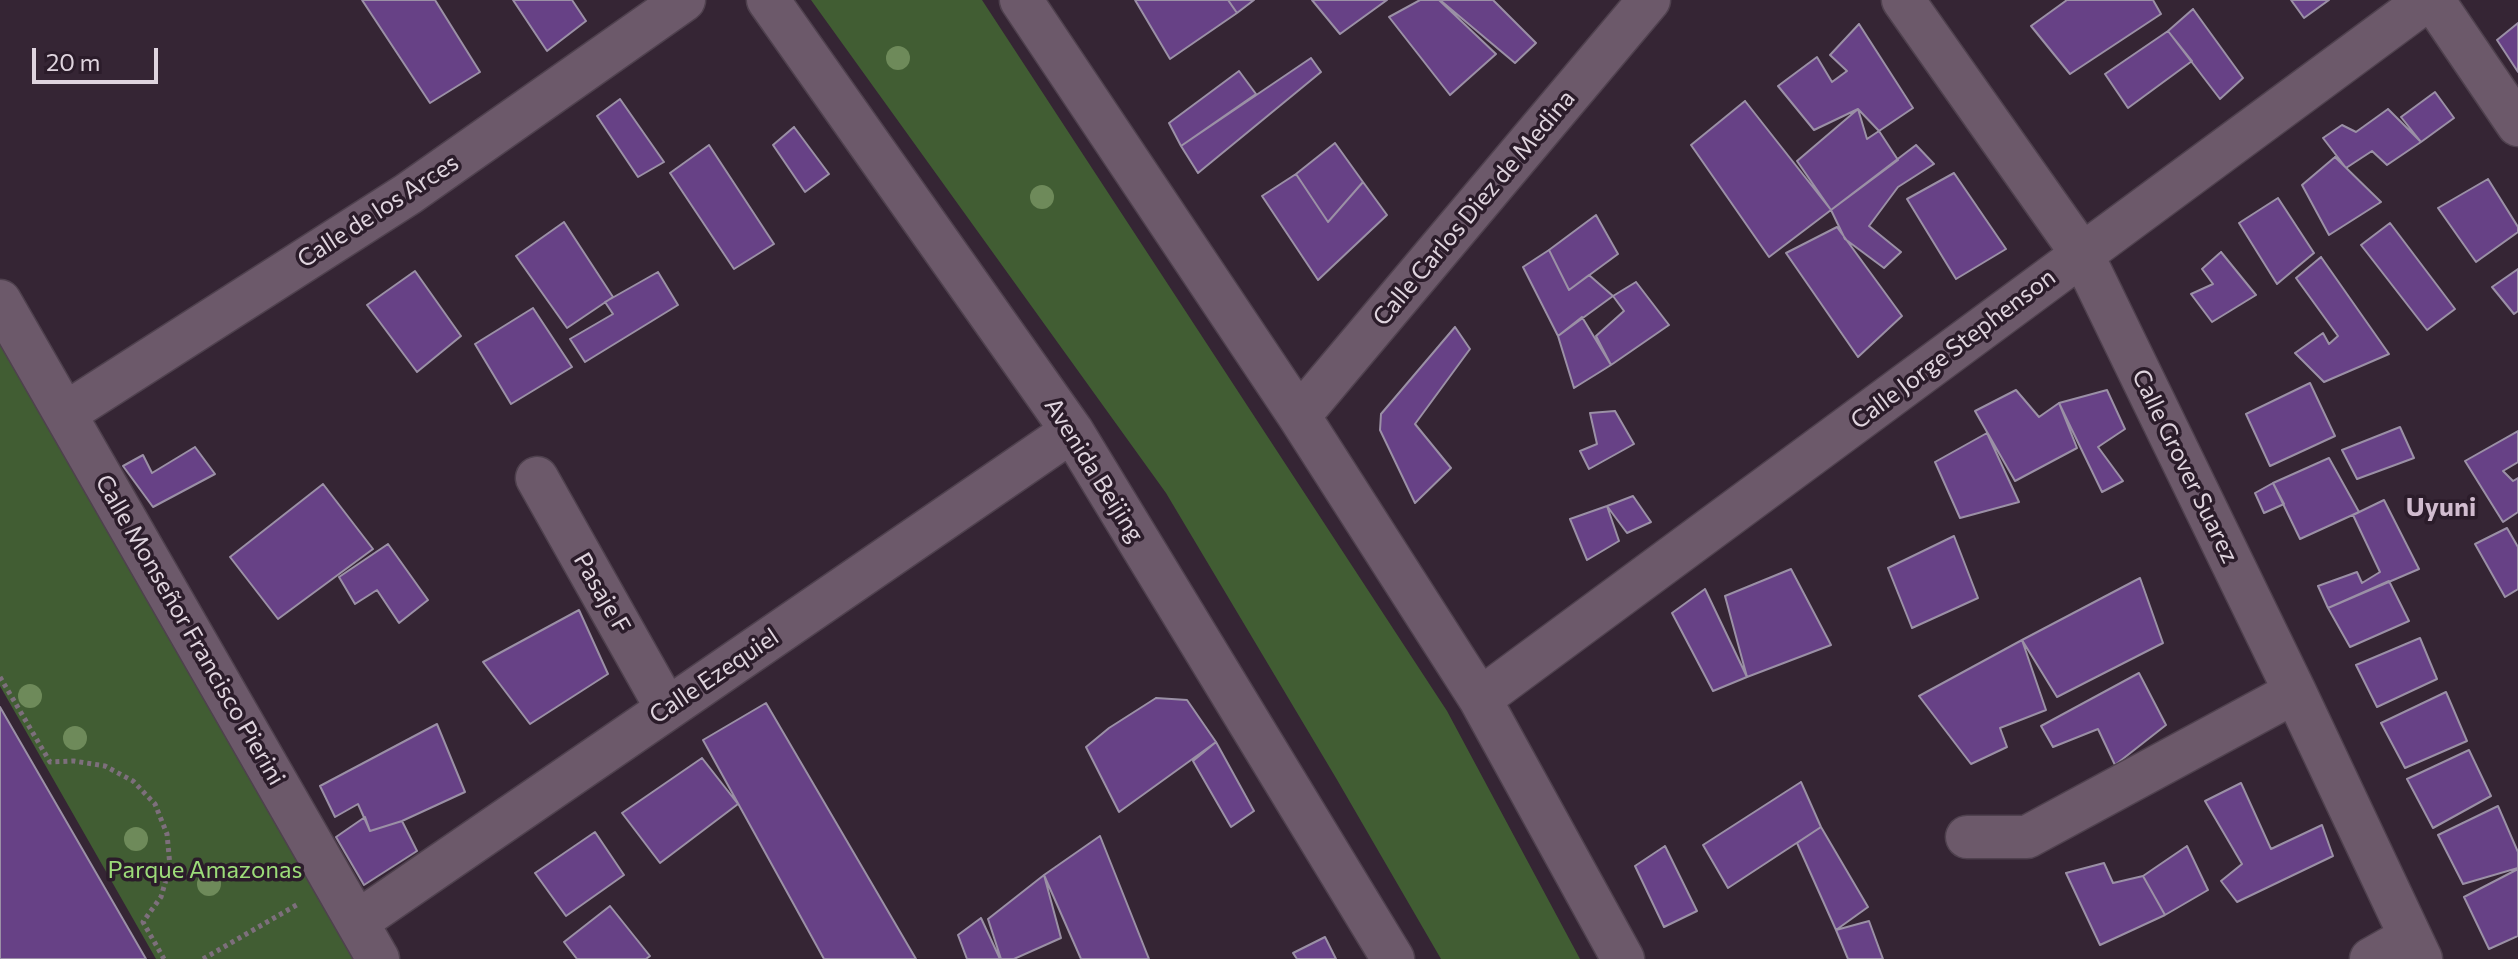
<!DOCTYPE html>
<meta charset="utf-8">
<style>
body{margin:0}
#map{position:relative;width:2518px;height:959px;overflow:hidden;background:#352534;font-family:Commissioner,sans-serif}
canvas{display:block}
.scale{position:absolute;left:32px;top:48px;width:126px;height:36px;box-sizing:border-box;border:4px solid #dfd4de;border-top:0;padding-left:10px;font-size:24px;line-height:28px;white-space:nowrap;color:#dfd4de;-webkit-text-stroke:6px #2b1c2a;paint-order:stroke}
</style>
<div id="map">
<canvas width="2518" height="959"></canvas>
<div class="scale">20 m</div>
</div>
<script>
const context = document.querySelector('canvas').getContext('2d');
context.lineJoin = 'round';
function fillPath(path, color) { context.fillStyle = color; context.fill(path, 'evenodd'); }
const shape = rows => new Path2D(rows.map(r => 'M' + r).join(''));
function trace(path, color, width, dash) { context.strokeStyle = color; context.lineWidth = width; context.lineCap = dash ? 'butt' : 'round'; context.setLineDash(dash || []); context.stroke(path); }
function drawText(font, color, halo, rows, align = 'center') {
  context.font = font + ' Commissioner,sans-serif'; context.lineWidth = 7; context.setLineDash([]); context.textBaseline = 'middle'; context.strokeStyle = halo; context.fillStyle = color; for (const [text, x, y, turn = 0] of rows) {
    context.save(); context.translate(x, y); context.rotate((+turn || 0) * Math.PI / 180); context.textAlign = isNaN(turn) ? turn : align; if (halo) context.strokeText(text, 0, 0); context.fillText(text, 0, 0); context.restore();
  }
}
const green = shape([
 [811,0,982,0,1447,711,1580,959,1441,959,1336,778,1166,493],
 [0,342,357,959,156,959,0,686]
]);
const building = shape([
 [362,0,435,0,480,72,430,103,362,0],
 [513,0,572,0,586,21,547,51,513,0],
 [1135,0,1228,0,1237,13,1170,59,1135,0],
 [1228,0,1254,0,1237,13,1228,0],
 [1312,0,1387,0,1340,34,1312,0],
 [1420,0,1439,0,1496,54,1450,95,1389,17,1420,0],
 [1440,0,1493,0,1536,43,1515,63,1440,0],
 [2067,0,2153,0,2161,14,2070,74,2031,26,2067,0],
 [2291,0,2329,0,2304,18,2291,0],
 [2193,9,2243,78,2220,99,2168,31,2193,9],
 [2518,23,2518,72,2497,40,2518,23],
 [1859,24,1913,108,1879,131,1858,109,1814,130,1778,86,1817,57,1832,82,1847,71,1830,55,1859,24],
 [2168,31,2192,61,2128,108,2105,74,2168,31],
 [1311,58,1321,72,1198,173,1181,146,1311,58],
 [1239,71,1256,94,1181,146,1169,123,1239,71],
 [2435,92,2454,118,2421,142,2401,117,2435,92],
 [620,99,664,162,638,177,597,116,620,99],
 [1745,101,1831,210,1769,257,1691,145,1745,101],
 [1858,109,1867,139,1879,131,1898,160,1831,210,1797,161,1858,109],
 [2388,109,2421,142,2387,165,2372,151,2346,168,2323,138,2342,125,2356,132,2388,109],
 [794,127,829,174,805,192,773,145,794,127],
 [1335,143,1363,182,1328,222,1296,174,1335,143],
 [709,145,774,244,734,269,670,173,709,145],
 [1916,145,1934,164,1898,187,1869,226,1901,252,1884,268,1845,239,1831,210,1916,145],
 [2335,157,2381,202,2329,235,2302,185,2335,157],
 [1954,173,2006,249,1956,279,1907,199,1954,173],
 [1296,174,1328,222,1363,182,1387,215,1318,280,1262,196,1296,174],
 [2488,179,2518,227,2518,232,2476,262,2438,208,2488,179],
 [2278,198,2314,253,2277,284,2239,223,2278,198],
 [1596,215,1618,254,1569,290,1549,250,1596,215],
 [564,222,613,297,567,328,516,256,564,222],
 [2390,223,2455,309,2427,330,2361,245,2390,223],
 [1837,227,1902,316,1858,357,1786,253,1837,227],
 [1549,250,1569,290,1589,275,1613,296,1558,336,1523,267,1549,250],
 [2221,252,2256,295,2212,322,2191,294,2213,284,2202,269,2221,252],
 [2321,257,2389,354,2324,382,2295,353,2323,333,2329,344,2338,336,2296,278,2321,257],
 [2518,269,2518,311,2514,314,2492,287,2518,269],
 [415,271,461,336,417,372,367,305,415,271],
 [658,272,678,305,585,362,570,339,613,314,605,302,658,272],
 [1636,282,1669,325,1611,365,1596,336,1624,311,1613,296,1636,282],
 [533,308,572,367,511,404,475,344,533,308],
 [1582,317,1611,365,1574,388,1558,336,1582,317],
 [1455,327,1470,349,1415,424,1451,468,1415,503,1380,430,1381,414,1455,327],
 [2310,383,2335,436,2270,466,2246,414,2310,383],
 [2016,390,2039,417,2059,403,2077,448,2015,481,1975,411,2016,390],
 [2107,390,2125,429,2098,447,2123,481,2102,492,2059,403,2107,390],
 [1615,411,1634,444,1589,469,1580,451,1597,444,1590,413,1615,411],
 [2400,427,2414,458,2357,479,2342,450,2400,427],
 [2518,431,2518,462,2503,471,2513,481,2518,478,2518,512,2503,522,2465,461,2518,431],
 [1987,433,2019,502,1960,518,1935,462,1987,433],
 [195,447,215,474,153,507,123,466,143,455,152,473,195,447],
 [2329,458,2359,512,2300,539,2273,483,2329,458],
 [2273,483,2284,504,2264,513,2255,493,2273,483],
 [323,484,373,549,278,619,230,557,323,484],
 [1633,496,1651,522,1627,533,1607,506,1633,496],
 [2384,500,2419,569,2328,608,2318,586,2357,572,2362,583,2380,572,2353,515,2384,500],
 [1607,506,1619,541,1587,560,1570,519,1607,506],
 [2507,528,2518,547,2518,589,2505,597,2475,544,2507,528],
 [1954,536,1978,598,1912,628,1888,568,1954,536],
 [388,544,428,600,399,623,377,590,355,604,339,577,388,544],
 [1791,569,1831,645,1747,677,1725,596,1791,569],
 [2140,578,2163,643,2057,697,2022,640,2140,578],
 [2389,581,2409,621,2350,647,2328,608,2389,581],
 [1705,589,1747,677,1713,691,1672,613,1705,589],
 [579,610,608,674,530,724,483,662,579,610],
 [2420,638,2437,679,2377,707,2356,665,2420,638],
 [2022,640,2046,710,2000,728,2007,747,1971,764,1919,696,2022,640],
 [2139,673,2166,725,2115,765,2098,729,2053,747,2041,726,2139,673],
 [2446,692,2467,741,2405,768,2381,723,2446,692],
 [1156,698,1187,700,1216,742,1119,812,1086,747,1109,728,1156,698],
 [766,703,916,959,824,959,703,740,766,703],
 [0,707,146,959,0,959,0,707],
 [437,724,465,792,402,821,370,831,358,804,335,817,320,786,437,724],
 [1216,742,1254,811,1231,827,1193,761,1216,742],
 [2469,750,2491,796,2433,828,2407,779,2469,750],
 [702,758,738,804,660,863,622,813,702,758],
 [1801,782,1821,827,1728,888,1703,845,1801,782],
 [2241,783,2271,849,2322,825,2333,856,2237,902,2221,881,2242,864,2205,801,2241,783],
 [2498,806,2518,852,2518,868,2463,884,2438,835,2498,806],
 [365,817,370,831,402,821,417,851,364,885,336,837,365,817],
 [1821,827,1868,907,1836,930,1797,843,1821,827],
 [595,832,624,875,566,916,535,873,595,832],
 [1100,836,1149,959,1081,959,1044,875,1100,836],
 [1665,846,1697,911,1664,927,1635,866,1665,846],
 [2187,846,2208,890,2165,915,2143,876,2187,846],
 [2104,863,2113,883,2143,876,2165,915,2100,945,2066,873,2104,863],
 [2518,869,2518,936,2489,949,2464,897,2518,869],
 [1044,875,1061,938,1014,959,1001,959,988,919,1044,875],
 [610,906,650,956,646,959,577,959,564,942,610,906],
 [981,918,1000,959,967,959,958,935,981,918],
 [1869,921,1883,959,1848,959,1836,930,1869,921],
 [1325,937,1336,959,1297,959,1293,953,1325,937]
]);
const path = shape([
 [0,677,50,762,74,761,105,766,133,781,155,804,167,834,170,866,161,897,143,922,164,959],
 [203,959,300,903]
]);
const minor = shape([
 [768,0,1072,431,1393,959],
 [1021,0,1299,416,1480,699,1623,959],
 [1903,0,2082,254,2295,692,2421,959],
 [2433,0,2518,125],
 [0,301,378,959],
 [66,413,408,194,684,0],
 [1299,416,1649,0],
 [537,478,667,709],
 [1480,699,2427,0],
 [1967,837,2027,837,2295,692],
 [357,922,1072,431],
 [2371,959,2410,937]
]);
const trees = [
 [898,58],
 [1042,197],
 [30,696],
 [75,738],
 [136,839],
 [209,884]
];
const streetNames = [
 ["Calle Carlos Diez de Medina",1474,208,-50],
 ["Calle de los Arces",378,211,-33],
 ["Calle Jorge Stephenson",1953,349,-37],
 ["Calle Grover Suarez",2185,466,64],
 ["Avenida Beijing",1094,470,58],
 ["Pasaje F",602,593,60],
 ["Calle Monseñor Francisco Pierini",190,630,60],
 ["Calle Ezequiel",714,676,-34]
];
const parkNames = [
 ["Parque Amazonas",205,870]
];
const neighbourhoodNames = [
 ["Uyuni",2441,507]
];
fillPath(green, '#415d33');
fillPath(building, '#674186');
trace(building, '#9b90a6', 2);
trace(minor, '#4f414e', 45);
trace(path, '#7d6f7c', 5, [4, 4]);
trace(minor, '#6c596a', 42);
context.fillStyle = '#6e8a5a';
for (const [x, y] of trees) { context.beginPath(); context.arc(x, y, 12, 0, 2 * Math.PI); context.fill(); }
drawText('24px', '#dfd4de', '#2b1c2a', streetNames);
drawText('24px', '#9cdc79', '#2b1c2a', parkNames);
drawText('bold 26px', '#d1bccf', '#2b1c2a', neighbourhoodNames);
</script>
